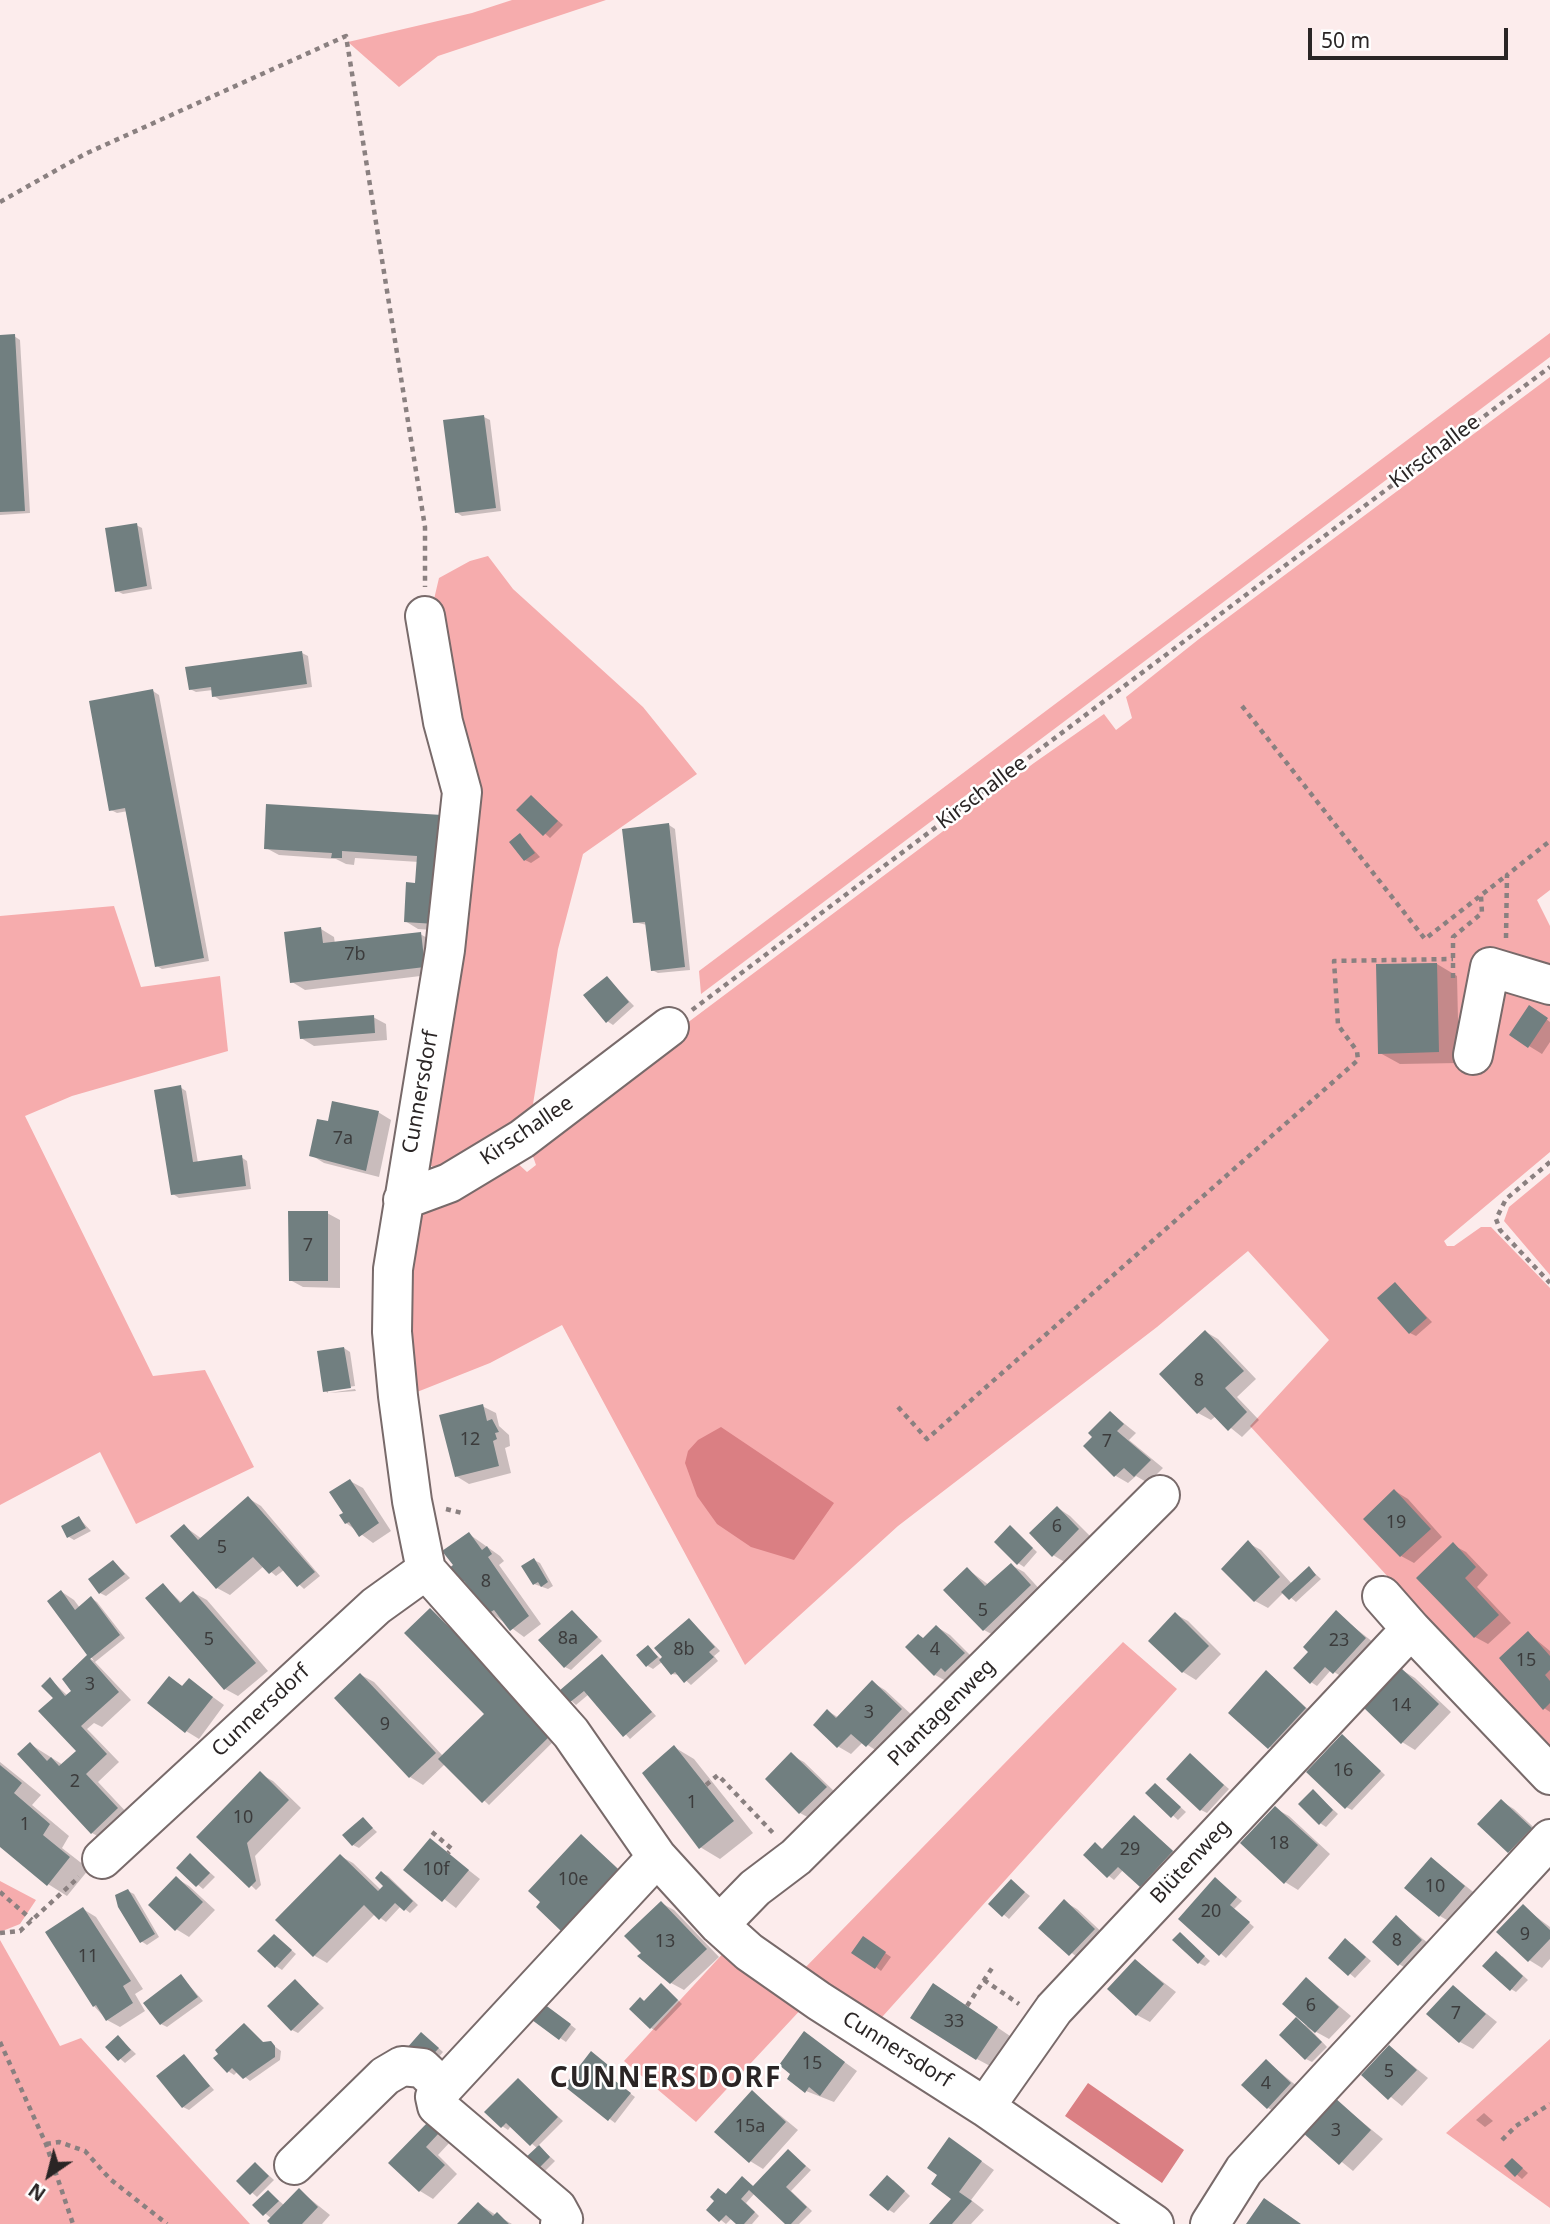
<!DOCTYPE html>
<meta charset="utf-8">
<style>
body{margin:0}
#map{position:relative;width:1550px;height:2224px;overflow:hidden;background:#fcecec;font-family:"Noto Sans",sans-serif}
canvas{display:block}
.north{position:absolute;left:14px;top:2140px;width:70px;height:70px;-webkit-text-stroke:5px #fff;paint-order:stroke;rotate:215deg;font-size:19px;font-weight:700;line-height:28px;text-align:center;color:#2a2525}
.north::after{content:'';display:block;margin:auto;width:24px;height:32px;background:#2a2525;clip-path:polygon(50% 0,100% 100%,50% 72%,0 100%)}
.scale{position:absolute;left:1308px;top:28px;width:200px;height:32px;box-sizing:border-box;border:4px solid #2a2525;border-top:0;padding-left:9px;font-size:21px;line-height:24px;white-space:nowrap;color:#2a2525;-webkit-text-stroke:5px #fff;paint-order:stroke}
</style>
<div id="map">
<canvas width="1550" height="2224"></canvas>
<div class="north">N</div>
<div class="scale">50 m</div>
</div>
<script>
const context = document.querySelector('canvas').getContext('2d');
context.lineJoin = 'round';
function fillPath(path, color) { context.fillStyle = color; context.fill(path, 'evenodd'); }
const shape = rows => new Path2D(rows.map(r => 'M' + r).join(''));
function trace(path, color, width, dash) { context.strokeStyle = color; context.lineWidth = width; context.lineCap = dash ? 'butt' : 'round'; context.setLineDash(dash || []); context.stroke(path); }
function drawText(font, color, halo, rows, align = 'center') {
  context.font = font + ' "Noto Sans",sans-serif'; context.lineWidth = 5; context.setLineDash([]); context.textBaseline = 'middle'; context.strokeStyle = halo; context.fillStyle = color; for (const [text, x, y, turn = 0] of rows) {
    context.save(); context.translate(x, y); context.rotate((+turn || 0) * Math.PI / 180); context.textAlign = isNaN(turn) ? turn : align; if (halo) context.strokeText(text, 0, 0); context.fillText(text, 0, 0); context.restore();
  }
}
const green = shape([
 [512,0,606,0,438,56,399,87,348,42,472,13],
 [1550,333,1550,357,701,994,699,971],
 [1550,377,1550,890,1537,900,1550,926,1550,1152,1444,1241,1447,1246,1454,1246,1481,1227,1491,1227,1550,1288,1550,1754,1250,1426,1329,1340,1248,1251,1157,1327,898,1526,745,1665,562,1325,490,1363,412,1394,407,1231,438,1200,515,1161,527,1172,536,1165,529,1145,543,1131,1034,763,1104,714,1116,730,1132,718,1126,697,1199,639],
 [488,556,513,589,643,707,697,774,583,854,558,949,533,1104,650,1022,649,1036,441,1173,426,1162,472,863,431,612,439,578,470,561],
 [114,906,141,987,220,976,228,1051,72,1096,25,1116,153,1376,205,1370,254,1467,136,1524,100,1452,0,1505,0,916],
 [1550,1173,1550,1275,1504,1221,1509,1207],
 [1123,1642,1177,1689,874,2026,799,1974],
 [0,1881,36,1900,20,1924,0,1932],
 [0,1940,60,2046,81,2038,250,2224,0,2224],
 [728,1948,805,2005,696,2122,624,2061],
 [1550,2039,1550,2208,1446,2133]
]);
const water = shape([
 [721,1427,834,1503,794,1560,751,1547,717,1524,697,1496,685,1463,688,1451,698,1440],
 [1088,2083,1184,2150,1162,2183,1065,2116]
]);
const shadow = shape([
 [14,336,20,340,30,513,0,515,0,337],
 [484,417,490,420,501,511,462,516,456,512],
 [136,525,142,528,152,589,123,594,117,591],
 [302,653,308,656,312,687,220,700,214,696,213,690,196,692,190,689],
 [153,691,159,695,209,961,162,969,157,966,128,811,117,813,111,810],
 [531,797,563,825,550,838,519,810],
 [441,817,448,931,418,929,405,921,417,885,419,862,355,858,354,865,346,864,336,859,279,855,266,848],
 [669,825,675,829,690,970,658,973,652,970,647,925,634,922],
 [520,835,540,857,531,863,525,860],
 [321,929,334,937,335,944,420,934,433,941,437,974,305,990,292,982],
 [1437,964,1457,976,1459,1063,1400,1064,1380,1053],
 [607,978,634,1006,613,1025,607,1021],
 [1541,1015,1550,1022,1550,1042,1542,1054,1511,1035],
 [373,1017,386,1024,387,1040,314,1046,301,1038],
 [180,1087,186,1091,198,1163,241,1157,247,1161,251,1189,179,1198,173,1194],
 [378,1112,391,1120,379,1177,324,1163,311,1155,329,1123],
 [327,1213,340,1220,340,1288,303,1287,290,1280],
 [1395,1284,1432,1322,1416,1336,1410,1333],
 [1206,1332,1218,1339,1256,1379,1237,1397,1259,1420,1242,1437,1216,1416,1211,1420,1198,1413],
 [344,1348,350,1352,355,1386,328,1390,328,1393,325,1391],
 [355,1389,356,1391,329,1393],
 [482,1406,496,1413,499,1426,509,1435,510,1446,505,1448,511,1473,469,1484,456,1476],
 [1111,1413,1136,1433,1129,1440,1163,1468,1148,1483,1136,1476,1128,1483,1116,1476,1086,1446],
 [350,1481,363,1488,391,1531,373,1543,346,1523],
 [1395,1491,1408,1499,1442,1537,1414,1563,1401,1556],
 [248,1498,261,1506,320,1576,304,1589,284,1570,276,1576,264,1566,230,1595,217,1588,184,1526,202,1539],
 [1058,1508,1070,1516,1091,1537,1066,1563,1053,1555],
 [79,1518,91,1531,74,1540,69,1537],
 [1011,1527,1037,1552,1024,1567,1018,1563],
 [469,1534,500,1556,504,1561,499,1565,541,1624,524,1637,490,1612,474,1590,461,1583,455,1566],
 [1248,1543,1261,1550,1292,1584,1309,1568,1321,1579,1296,1602,1284,1592,1268,1608,1255,1601],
 [1453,1545,1466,1552,1488,1575,1477,1587,1511,1623,1488,1644,1475,1637],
 [534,1560,540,1563,553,1586,548,1589,534,1584],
 [114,1562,130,1578,106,1596,100,1593],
 [1011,1565,1024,1572,1043,1593,997,1637,984,1630,967,1569,989,1585],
 [163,1585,182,1603,194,1593,207,1600,268,1671,238,1696,225,1689],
 [62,1592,74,1600,80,1608,91,1598,97,1602,125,1638,95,1662,131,1700,102,1727,94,1723,87,1729,119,1762,98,1782,130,1816,105,1840,92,1833,30,1744,63,1765,78,1751,53,1700,51,1680,68,1696,74,1691,88,1657,94,1661,49,1601],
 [431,1610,559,1736,489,1805,445,1764,423,1785,410,1777,336,1698,361,1675,374,1682,443,1756,486,1714],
 [572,1612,602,1641,571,1670,565,1667],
 [1336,1613,1378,1646,1347,1680,1331,1670,1317,1686,1311,1682,1308,1654],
 [1175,1614,1188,1621,1221,1654,1196,1680,1183,1672,1151,1641],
 [690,1620,720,1651,714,1656,718,1661,691,1685,680,1675,672,1674,662,1662,653,1669,648,1666,648,1647,662,1660],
 [937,1627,950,1635,976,1661,948,1682,935,1675],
 [1528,1633,1550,1651,1550,1712,1544,1708],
 [602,1656,656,1716,630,1739,589,1694,576,1705,561,1691],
 [1402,1670,1415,1678,1451,1712,1415,1750,1402,1742],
 [1272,1676,1311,1712,1275,1751,1230,1713],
 [169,1678,184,1687,189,1680,224,1705,199,1739,186,1731],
 [872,1682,885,1690,914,1717,880,1753,863,1742,851,1754,839,1747,815,1724,828,1711,839,1718],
 [1348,1740,1385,1775,1352,1810,1346,1807],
 [674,1747,694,1759,753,1833,720,1859,700,1847],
 [791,1755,804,1762,839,1796,813,1820,800,1813],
 [1191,1756,1229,1789,1207,1813,1201,1810],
 [0,1762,41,1795,32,1805,69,1836,62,1848,89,1869,67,1896,48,1884,0,1845],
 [260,1774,273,1781,301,1808,255,1856,261,1885,256,1890,199,1836],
 [1156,1785,1186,1812,1178,1820,1148,1793],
 [1313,1791,1338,1814,1326,1827,1320,1823],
 [1501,1801,1514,1809,1543,1836,1522,1859,1509,1851],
 [1276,1809,1289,1816,1330,1854,1298,1890,1285,1882],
 [1134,1817,1178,1855,1147,1889,1123,1870,1114,1880,1109,1876,1096,1845,1104,1850],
 [363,1819,377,1832,359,1848,353,1845],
 [582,1836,624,1874,568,1933,543,1902],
 [430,1840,480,1879,456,1908,406,1870],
 [190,1855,215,1877,203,1889,178,1868],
 [340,1856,353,1863,381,1890,386,1885,382,1873,388,1876,418,1905,410,1913,401,1906,386,1922,375,1914,327,1963,315,1956,278,1920],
 [1432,1859,1477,1895,1452,1923,1440,1916],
 [176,1878,189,1886,215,1910,189,1937,176,1929],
 [1215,1879,1242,1901,1234,1909,1254,1927,1226,1958,1180,1919],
 [1011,1881,1030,1896,1009,1919,991,1904],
 [128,1891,134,1894,159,1937,147,1945,141,1941],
 [1065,1902,1077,1909,1107,1937,1083,1962,1041,1928],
 [661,1903,674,1910,719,1957,684,1990,671,1983,643,1953],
 [1523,1907,1550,1927,1550,1959,1542,1968,1529,1960],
 [83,1909,96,1917,143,1989,135,1994,145,2011,120,2027,107,2020,94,2006],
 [1396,1917,1434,1948,1412,1972,1399,1964],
 [1180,1934,1210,1961,1205,1966,1199,1963],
 [275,1936,296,1954,282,1970,276,1966],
 [869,1942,891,1957,881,1971,876,1967],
 [1352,1944,1371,1961,1355,1978,1330,1957],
 [1502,1956,1528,1980,1516,1992,1511,1989],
 [1136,1961,1176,1992,1150,2022,1137,2015,1110,1988],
 [181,1976,203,2001,167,2027,161,2024],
 [1307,1979,1351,2016,1329,2039,1309,2028,1327,2047,1312,2062,1306,2059,1296,2020,1307,2026],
 [295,1981,324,2008,298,2033,292,2030],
 [1453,1987,1497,2022,1473,2049,1460,2042],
 [667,1989,682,2004,656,2031,651,2028,645,2002],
 [947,1993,1010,2036,990,2066,977,2059],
 [550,2009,576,2029,566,2042,560,2038],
 [244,2025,265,2044,270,2043,281,2051,280,2060,250,2081,238,2071,234,2075,228,2071],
 [804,2033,857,2071,834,2102,806,2091],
 [118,2037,136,2054,125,2063,107,2047],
 [427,2038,443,2052,430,2067],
 [1390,2047,1428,2078,1402,2106,1364,2075],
 [184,2056,214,2090,189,2110,183,2107],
 [597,2057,613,2069,607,2076,635,2097,615,2123,566,2086],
 [1266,2061,1303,2091,1281,2115,1268,2108],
 [519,2080,563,2121,538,2146,555,2161,542,2174,536,2171,537,2148,511,2126,508,2130,502,2126],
 [752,2092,798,2130,763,2169,750,2161],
 [1334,2099,1383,2139,1353,2171,1305,2132],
 [1484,2113,1493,2121,1485,2127,1476,2120],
 [428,2124,451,2141,438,2155,457,2174,433,2199,420,2191,391,2163],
 [950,2139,994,2170,971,2200,984,2210,971,2224,931,2224,953,2199,940,2175],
 [788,2151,811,2170,791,2191,812,2211,799,2224,787,2224,755,2193,746,2203,759,2216,752,2224,739,2224,732,2218,726,2224,708,2210,743,2178,754,2187],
 [1513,2160,1528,2173,1522,2179,1507,2166],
 [256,2164,274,2180,257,2197,239,2181],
 [893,2180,910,2196,894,2213,889,2210],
 [299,2190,330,2215,322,2224,273,2224,272,2219,255,2205,269,2192,285,2206],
 [479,2204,496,2215,512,2224,460,2224]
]);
const building = shape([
 [15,334,25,511,0,512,0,335],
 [484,415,496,508,455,513,443,420],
 [137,523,147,586,115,592,105,528],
 [302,651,307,684,212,697,211,687,189,690,185,667],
 [153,689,204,958,155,967,125,808,109,811,89,701],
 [531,795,558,821,543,836,516,810],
 [266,804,442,815,435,924,404,922,406,882,415,883,417,856,342,851,342,858,331,858,332,853,264,849],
 [669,823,685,967,651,971,645,922,633,923,622,829],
 [520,833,535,853,524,861,509,842],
 [321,927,323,943,421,932,425,967,290,983,284,932],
 [1437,963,1439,1052,1378,1054,1376,964],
 [607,976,629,1002,606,1023,583,995],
 [1529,1005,1548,1018,1528,1048,1509,1035],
 [374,1015,375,1033,300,1039,298,1021],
 [181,1085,193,1162,242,1155,246,1186,171,1195,154,1090],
 [332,1101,379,1111,366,1171,309,1156,317,1119,328,1121],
 [288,1211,328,1211,328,1281,289,1281],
 [1395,1282,1427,1318,1409,1334,1377,1298],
 [1205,1330,1244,1371,1225,1388,1247,1412,1228,1431,1205,1407,1197,1414,1159,1374],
 [344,1347,351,1388,323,1392,317,1351],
 [483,1404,487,1421,492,1419,499,1432,495,1433,497,1439,493,1441,499,1466,455,1477,439,1415],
 [1110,1411,1124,1424,1117,1431,1151,1460,1134,1477,1124,1468,1114,1477,1083,1446,1092,1437,1088,1433],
 [350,1479,379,1523,359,1537,349,1522,345,1524,339,1515,343,1513,329,1492],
 [1394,1489,1431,1529,1400,1557,1363,1519],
 [248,1496,315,1572,297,1587,279,1566,269,1574,253,1557,216,1589,170,1536,184,1524,198,1540],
 [1057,1506,1079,1529,1052,1557,1029,1533],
 [79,1516,86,1528,67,1538,61,1526],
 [1010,1525,1033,1548,1017,1565,994,1542],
 [469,1532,482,1550,487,1546,492,1554,488,1557,529,1616,510,1631,494,1610,489,1613,464,1581,460,1584,448,1569,453,1565,442,1551],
 [1248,1540,1280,1577,1254,1602,1221,1569],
 [1453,1542,1476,1567,1465,1578,1499,1615,1474,1638,1416,1578],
 [534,1558,548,1582,541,1587,538,1582,533,1585,521,1566],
 [113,1560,125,1574,99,1594,88,1579],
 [1011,1563,1031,1585,983,1631,943,1590,967,1567,985,1586],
 [1309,1566,1316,1575,1289,1600,1281,1592],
 [163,1583,180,1603,193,1591,256,1663,224,1690,145,1598],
 [61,1590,75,1610,91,1596,120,1635,90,1659,119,1692,81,1726,107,1754,86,1774,118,1808,91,1834,17,1754,30,1742,47,1761,51,1757,59,1766,76,1751,38,1711,53,1698,41,1686,50,1677,65,1696,71,1691,62,1679,87,1655,47,1601],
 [430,1608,554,1732,482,1803,438,1759,484,1714,404,1633],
 [572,1610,598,1637,564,1668,538,1640],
 [1336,1610,1366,1638,1333,1674,1325,1667,1310,1684,1293,1668,1308,1652,1303,1647],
 [1175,1612,1209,1646,1182,1673,1148,1641],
 [689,1618,715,1647,709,1652,714,1657,684,1683,675,1672,671,1675,659,1660,662,1657,654,1648],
 [936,1625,965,1653,945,1672,941,1668,934,1676,905,1647,918,1634,923,1638],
 [1528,1631,1550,1656,1550,1670,1545,1675,1550,1681,1550,1703,1543,1710,1499,1658],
 [648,1645,658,1657,646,1667,636,1655],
 [602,1654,652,1712,623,1737,584,1691,569,1703,559,1691],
 [1401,1668,1439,1704,1401,1744,1363,1707],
 [1266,1670,1306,1708,1268,1749,1228,1713],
 [360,1673,436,1753,409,1778,334,1698],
 [169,1676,182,1686,189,1678,213,1697,185,1733,147,1703],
 [872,1680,902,1709,866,1747,851,1734,837,1748,813,1725,827,1709,836,1718],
 [1342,1734,1381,1771,1345,1809,1306,1772],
 [674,1745,734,1821,699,1849,642,1773],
 [791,1752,827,1787,799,1814,765,1779],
 [1190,1753,1224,1785,1200,1811,1166,1779],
 [0,1765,22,1783,14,1793,50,1824,43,1835,70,1857,47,1886,0,1847],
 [260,1771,289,1800,247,1843,256,1881,249,1888,196,1837],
 [1155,1783,1181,1807,1171,1818,1145,1793],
 [1313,1789,1333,1810,1319,1825,1298,1804],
 [1501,1799,1532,1828,1508,1853,1477,1824],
 [1275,1806,1318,1845,1284,1884,1240,1843],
 [1134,1815,1173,1851,1140,1887,1118,1867,1107,1878,1083,1855,1095,1842,1102,1849],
 [363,1817,373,1828,352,1846,342,1835],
 [581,1834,619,1870,561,1931,536,1907,540,1902,528,1891],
 [430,1838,469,1870,442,1902,403,1870],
 [190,1853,210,1873,196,1887,176,1868],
 [340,1854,378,1891,383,1886,375,1878,381,1871,413,1901,404,1911,395,1903,379,1920,364,1905,313,1957,275,1920],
 [1431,1857,1465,1886,1439,1917,1404,1888],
 [176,1876,203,1902,175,1931,148,1905],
 [1215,1877,1237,1897,1230,1905,1250,1922,1219,1956,1178,1919],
 [1011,1879,1025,1892,1002,1917,988,1904],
 [128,1889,155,1934,140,1943,118,1907,115,1895],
 [1064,1899,1095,1929,1069,1956,1038,1928],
 [661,1901,707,1949,670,1984,637,1956,641,1953,624,1936],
 [1523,1904,1550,1930,1550,1939,1528,1962,1496,1932],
 [83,1907,131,1981,123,1986,133,2003,106,2021,96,2005,93,2007,45,1932],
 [1396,1915,1422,1940,1398,1966,1372,1942],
 [1180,1932,1205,1956,1198,1964,1172,1940],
 [274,1934,292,1950,275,1968,257,1951],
 [863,1936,886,1952,875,1969,851,1953],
 [1345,1938,1366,1957,1348,1976,1328,1958],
 [1496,1951,1523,1976,1510,1991,1482,1966],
 [1135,1959,1164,1984,1136,2016,1107,1989],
 [181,1974,198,1997,160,2025,143,2003],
 [1306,1977,1339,2007,1315,2033,1282,2004],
 [295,1979,319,2004,291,2031,267,2006],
 [661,1983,678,2000,650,2029,629,2009,640,1997,644,2001],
 [933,1983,998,2027,976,2060,910,2018],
 [1453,1985,1486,2014,1459,2043,1426,2014],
 [544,2004,571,2024,559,2040,532,2020],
 [1296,2017,1322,2042,1305,2060,1279,2035],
 [244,2023,263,2042,271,2041,275,2046,275,2057,243,2079,232,2068,227,2073,213,2058,218,2054,215,2050],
 [804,2031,845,2062,820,2096,809,2087,805,2093,787,2079,790,2074,779,2065],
 [421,2032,439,2048,423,2065,406,2049],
 [118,2035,131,2050,118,2061,105,2047],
 [1389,2045,1417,2070,1388,2100,1361,2075],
 [591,2051,608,2065,602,2071,631,2093,608,2121,564,2086],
 [184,2054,210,2086,182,2108,156,2076],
 [1266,2059,1291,2083,1267,2109,1241,2085],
 [518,2078,558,2117,530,2146,506,2123,501,2128,484,2112],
 [752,2090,786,2122,749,2163,714,2132],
 [1334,2097,1371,2130,1339,2165,1302,2132],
 [428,2122,439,2133,426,2147,445,2165,419,2192,388,2163],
 [949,2137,982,2161,959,2192,972,2201,952,2224,929,2224,951,2199,931,2184,937,2175,927,2168],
 [539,2145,550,2157,535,2172,523,2160],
 [788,2149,806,2166,786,2187,807,2207,791,2224,785,2224,749,2190,741,2199,755,2212,744,2224,736,2224,726,2215,719,2222,706,2210,714,2201,710,2197,718,2188,726,2194,742,2176,753,2186],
 [1512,2158,1523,2168,1515,2177,1504,2166],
 [255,2162,269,2176,250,2195,236,2181],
 [887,2175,905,2191,888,2211,869,2195],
 [299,2188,318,2207,302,2224,270,2224,267,2221],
 [268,2190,279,2201,263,2216,252,2205],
 [1264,2198,1301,2224,1246,2224],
 [478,2202,493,2216,497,2212,509,2224,457,2224]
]);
const path = shape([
 [0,202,85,154,346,36,425,527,425,587],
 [1242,706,1425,939,1507,875],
 [1506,938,1507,875,1550,841],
 [1453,978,1453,937,1482,913,1481,896],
 [692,1010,1550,367],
 [1550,1162,1506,1199,1496,1219,1500,1230,1550,1283],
 [898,1407,927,1439,1358,1060,1357,1051,1338,1025,1334,961,1453,959],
 [446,1509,462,1513],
 [706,1785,718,1775,774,1834],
 [432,1832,452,1849,448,1853],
 [0,1892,32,1920],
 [0,1933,20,1931,79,1877],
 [984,1980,1019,2004],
 [967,2006,994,1965],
 [0,2042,46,2144,73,2224],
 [1502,2140,1516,2126,1550,2104],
 [46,2144,59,2142,85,2151,110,2179,167,2224]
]);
const minor = shape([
 [425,616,443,722,462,792,445,950,393,1269,392,1332,398,1396,412,1501,426,1570,571,1733,657,1857,719,1925,749,1952,819,2001,985,2107,1154,2224],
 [1473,1055,1490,967,1550,985],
 [403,1200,449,1183,522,1139,669,1027],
 [1382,1596,1411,1629],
 [102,1859,376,1606,426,1570],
 [719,1925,755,1888,796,1857,1160,1495],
 [443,2088,435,2097,437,2106,557,2208,563,2219,560,2224],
 [985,2107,1054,2009,1411,1629,1550,1775],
 [294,2165,385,2076,402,2066,422,2068,443,2088,657,1857],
 [1210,2224,1244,2170,1550,1839]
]);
const numberNames = [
 ["7b",355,955],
 ["7a",343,1139],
 ["7",308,1246],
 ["8",1199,1381],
 ["12",470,1440],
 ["7",1107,1442],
 ["19",1396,1523],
 ["6",1057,1527],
 ["5",222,1548],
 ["8",486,1582],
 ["5",983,1611],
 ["8a",568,1639],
 ["5",209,1640],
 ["23",1339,1641],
 ["8b",684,1650],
 ["4",935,1650],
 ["15",1526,1661],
 ["3",90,1685],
 ["14",1401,1706],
 ["3",869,1713],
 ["9",385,1725],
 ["16",1343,1771],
 ["2",75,1782],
 ["1",692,1803],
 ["10",243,1818],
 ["1",25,1825],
 ["18",1279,1844],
 ["29",1130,1850],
 ["10f",436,1870],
 ["10e",573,1880],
 ["10",1435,1887],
 ["20",1211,1912],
 ["9",1525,1935],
 ["8",1397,1941],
 ["13",665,1942],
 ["11",88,1957],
 ["6",1311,2006],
 ["7",1456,2014],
 ["33",954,2022],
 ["15",812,2064],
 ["5",1389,2072],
 ["4",1266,2084],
 ["15a",750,2127],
 ["3",1336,2131]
];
const streetNames = [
 ["Kirschallee",1435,452,-37],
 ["Kirschallee",982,793,-37],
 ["Cunnersdorf",421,1092,-80],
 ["Kirschallee",527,1131,-34],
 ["Cunnersdorf",261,1711,-43],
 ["Plantagenweg",942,1713,-45],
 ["Blütenweg",1191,1862,-47],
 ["Cunnersdorf",897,2050,32]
];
const districtNames = [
 ["CUNNERSDORF",666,2079]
];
fillPath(green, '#f6acad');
fillPath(water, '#da7f83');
fillPath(shadow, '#0003');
fillPath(building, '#717f80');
trace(minor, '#786a6a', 42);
trace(path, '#8a8080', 4.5, [5, 5]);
trace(minor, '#fff', 38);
drawText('18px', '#3c3c3c', null, numberNames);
drawText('21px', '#2a2525', '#fff', streetNames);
context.letterSpacing = '2px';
drawText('bold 28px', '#2a2525', '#fff', districtNames);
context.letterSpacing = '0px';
</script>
